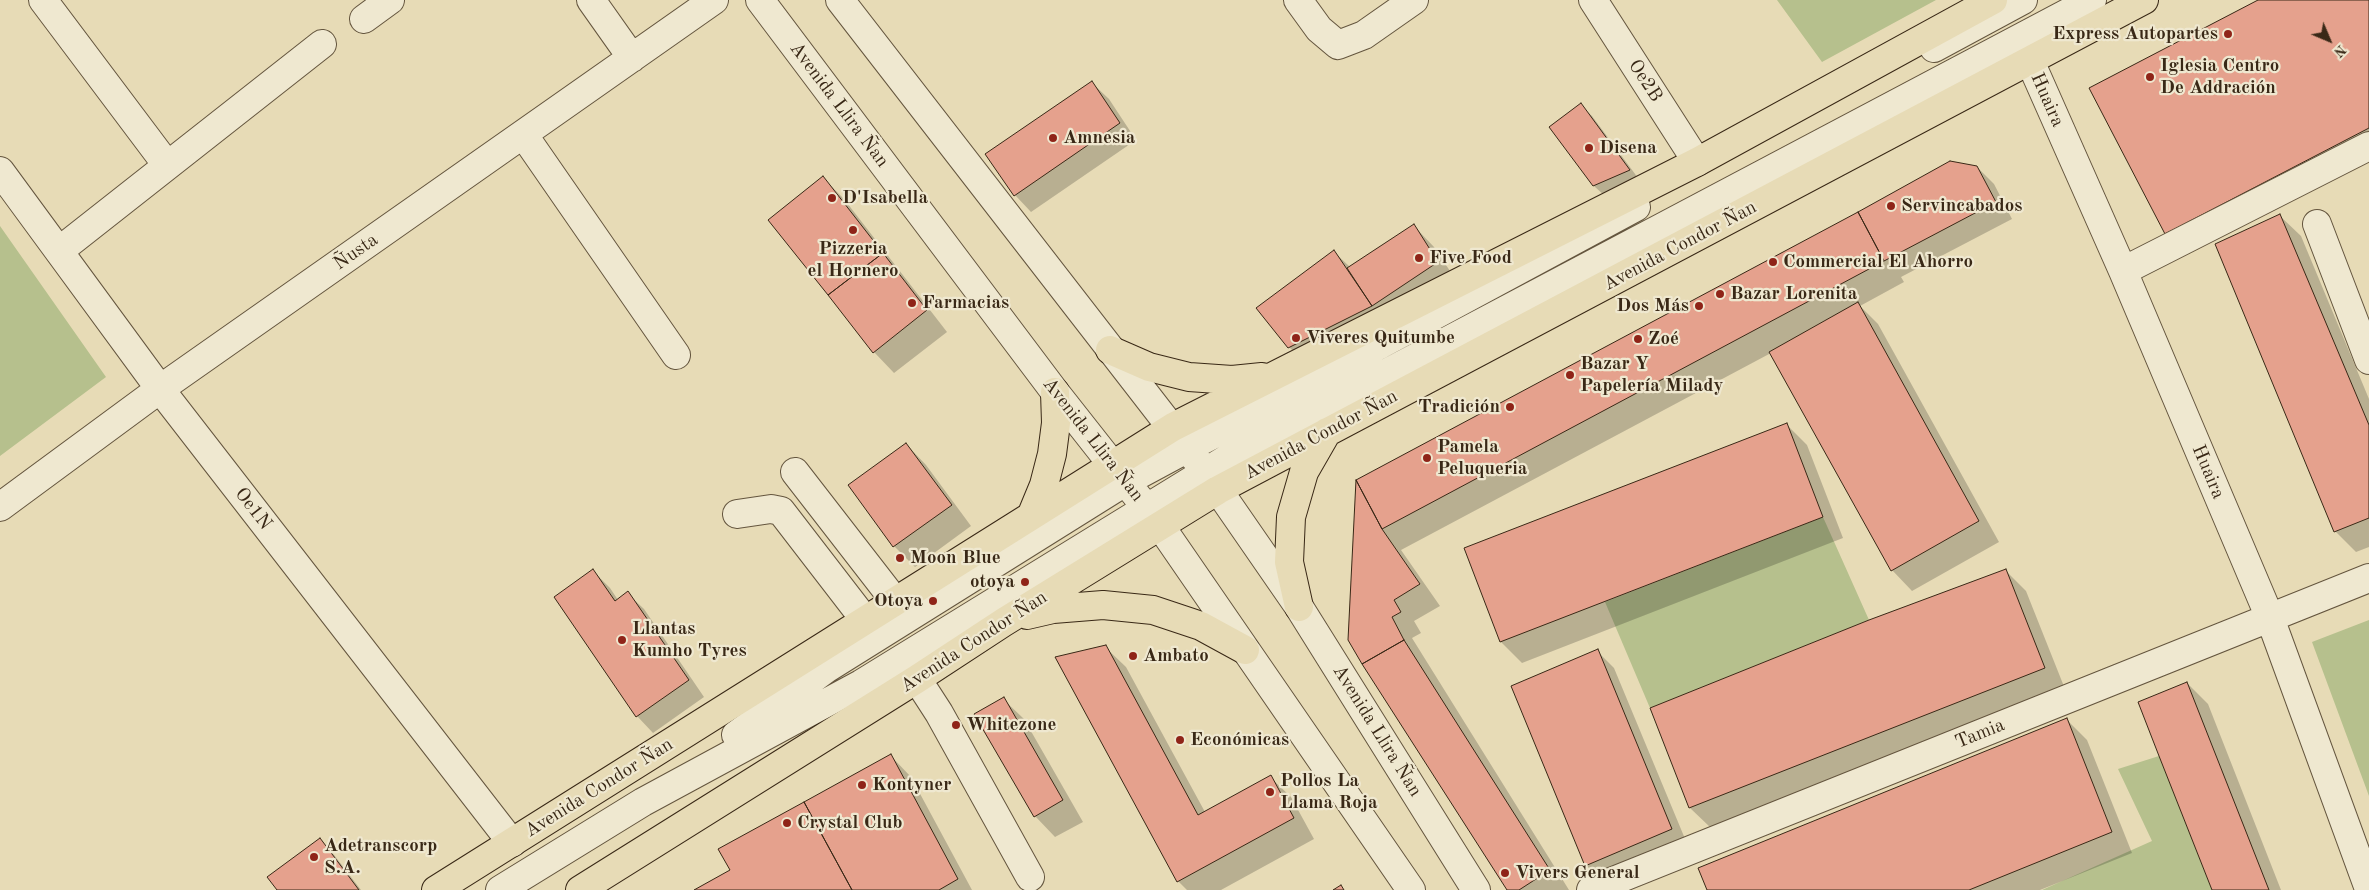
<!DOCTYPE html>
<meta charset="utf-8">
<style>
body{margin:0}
#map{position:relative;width:2369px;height:890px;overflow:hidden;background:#e7dbb6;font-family:"Old Standard TT",serif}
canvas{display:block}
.north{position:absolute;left:2304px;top:15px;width:50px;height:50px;-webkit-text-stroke:4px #efe8d0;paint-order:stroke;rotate:135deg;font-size:14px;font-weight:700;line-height:20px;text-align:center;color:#392816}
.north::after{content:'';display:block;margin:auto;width:18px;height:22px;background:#392816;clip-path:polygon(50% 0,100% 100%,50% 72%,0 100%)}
</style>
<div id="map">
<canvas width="2369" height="890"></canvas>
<div class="north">N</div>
</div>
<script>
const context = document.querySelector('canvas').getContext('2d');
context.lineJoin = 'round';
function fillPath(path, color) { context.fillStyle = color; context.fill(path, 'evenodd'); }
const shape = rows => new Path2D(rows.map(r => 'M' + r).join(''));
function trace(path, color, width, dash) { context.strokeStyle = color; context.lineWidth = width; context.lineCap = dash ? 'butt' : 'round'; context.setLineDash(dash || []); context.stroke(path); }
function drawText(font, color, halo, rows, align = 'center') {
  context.font = font + ' "Old Standard TT",serif'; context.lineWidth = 4.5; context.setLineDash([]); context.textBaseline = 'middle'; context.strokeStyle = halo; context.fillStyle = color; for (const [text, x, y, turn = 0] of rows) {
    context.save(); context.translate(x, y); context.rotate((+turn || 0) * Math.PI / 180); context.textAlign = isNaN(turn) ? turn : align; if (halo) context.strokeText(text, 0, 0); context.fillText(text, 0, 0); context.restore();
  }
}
const green = shape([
 [1777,0,1936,0,1822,62],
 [0,226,106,377,0,456],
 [1823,517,1869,620,1650,708,1605,602],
 [2369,620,2369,796,2312,642],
 [2159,756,2212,890,2042,890,2152,841,2118,769]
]);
const shadow = shape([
 [2261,0,2369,0,2369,159,2187,254,2166,234,2091,88],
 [1092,83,1109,99,1136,140,1031,212,1015,195],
 [1580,105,1592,116,1641,182,1606,197,1594,186],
 [1977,167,1994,184,2012,219,1901,277,1904,282,1860,306,1878,324,1999,542,1912,591,1892,570,1771,353,1401,550,1440,606,1414,621,1421,633,1412,638,1569,890,1509,890,1349,640,1357,480],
 [823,178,844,199,947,332,894,373,874,352],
 [2280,216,2301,236,2369,399,2369,547,2356,552,2335,531],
 [1414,226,1434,247,1458,283,1310,368,1289,347,1334,252,1350,267],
 [1786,424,1807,445,1843,538,1522,663,1501,642,1466,549],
 [906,444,926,465,971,526,915,567,894,546,850,485],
 [2005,570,2026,591,2065,689,1711,828,1690,808],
 [593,571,610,588,618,600,627,593,644,609,704,697,653,733,637,716],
 [1105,647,1126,667,1205,812,1270,777,1291,797,1314,839,1221,890,1187,890,1178,881],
 [1597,651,1614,668,1688,846,1603,882,1586,865],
 [2187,683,2208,704,2281,890,2213,890],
 [1003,699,1024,719,1083,822,1055,837,1035,816],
 [2067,720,2087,740,2132,853,2040,890,1708,890],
 [891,756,911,777,972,890,697,890,732,870],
 [319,839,331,851,361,890,278,890]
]);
const building = shape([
 [2258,0,2369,0,2369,128,2165,234,2089,88,2258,0],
 [1092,81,1120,123,1014,196,985,154,1092,81],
 [1581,103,1630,170,1593,186,1549,127,1581,103],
 [1950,161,1977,166,1996,202,1884,261,1858,212,1950,161],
 [823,176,883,253,828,295,768,220,823,176],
 [1858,212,1884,261,1382,529,1356,480,1858,212],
 [2280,214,2369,425,2369,518,2334,532,2215,244,2280,214],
 [1414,224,1438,262,1372,306,1347,268,1414,224],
 [1334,250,1372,306,1288,348,1256,308,1334,250],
 [883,253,927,310,873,353,828,295,883,253],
 [1858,302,1979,521,1891,571,1769,352,1858,302],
 [1787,423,1823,517,1500,642,1464,548,1787,423],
 [906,443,952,505,893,547,848,485,906,443],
 [1356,480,1382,529,1420,584,1394,600,1401,612,1392,617,1404,640,1362,664,1348,640,1356,480],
 [593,569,615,601,628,591,689,680,636,717,554,597,593,569],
 [2006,569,2045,668,1689,808,1650,708,1869,620,2006,569],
 [1404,640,1550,870,1519,890,1507,890,1362,664,1404,640],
 [1106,645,1198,815,1271,775,1294,818,1177,882,1055,657,1106,645],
 [1598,649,1672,829,1585,866,1511,686,1598,649],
 [2187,682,2269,890,2212,890,2159,756,2138,702,2187,682],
 [1004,697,1063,800,1034,817,974,714,1004,697],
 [2067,718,2112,832,1969,890,1707,890,1698,868,2067,718],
 [891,754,958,879,939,890,852,890,804,802,891,754],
 [804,802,852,890,694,890,730,870,718,849,804,802],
 [320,838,359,890,277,890,267,877,320,838],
 [1341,885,1344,890,1333,890,1341,885]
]);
const minor = shape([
 [43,0,167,165],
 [591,0,632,58],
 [760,0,1055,392,1159,524,1411,890],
 [840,0,1205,471,1299,607,1476,890],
 [1298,0,1319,29,1338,45,1364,35,1414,0],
 [1593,0,1697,162],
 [364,19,390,0],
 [1934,48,2023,0],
 [2030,61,2123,271,2270,618,2369,889],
 [523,134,676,355],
 [0,171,160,389,512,843],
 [2317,224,2369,360],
 [59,251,322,44],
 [2123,271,2369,146],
 [795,472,895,601],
 [0,507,160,389,714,0],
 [737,514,771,509,781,511,865,620],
 [917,679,939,713,1030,877],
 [736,735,826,669,1125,482,1636,207],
 [500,890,643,802,861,684,1243,449,2092,0],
 [1591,890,2369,578]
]);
const major = shape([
 [1110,350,1149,367,1189,377,1232,380,1262,377],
 [1032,514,1044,485,1052,454,1056,423,1055,392],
 [1299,607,1289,562,1291,517,1304,472,1327,432],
 [1027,615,1053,609,1103,605,1153,610,1201,626,1245,650],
 [436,890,1173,427,1697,162,1993,0],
 [580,890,917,679,1004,622,1218,490,2144,0]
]);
const markers = [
 [2228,34,5,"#8f2418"],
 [2150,77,5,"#8f2418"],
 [1053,138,5,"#8f2418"],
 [1589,148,5,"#8f2418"],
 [832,198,5,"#8f2418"],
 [1891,206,5,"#8f2418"],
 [853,230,5,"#8f2418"],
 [1419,258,5,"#8f2418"],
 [1773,262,5,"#8f2418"],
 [1720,294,5,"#8f2418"],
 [912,303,5,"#8f2418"],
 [1699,306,5,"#8f2418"],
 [1296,338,5,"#8f2418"],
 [1638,339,5,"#8f2418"],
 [1570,375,5,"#8f2418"],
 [1510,407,5,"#8f2418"],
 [1427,458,5,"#8f2418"],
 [900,558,5,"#8f2418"],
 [1025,582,5,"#8f2418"],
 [933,601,5,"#8f2418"],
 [622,640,5,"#8f2418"],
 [1133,656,5,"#8f2418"],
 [956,725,5,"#8f2418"],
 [1180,740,5,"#8f2418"],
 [862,785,5,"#8f2418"],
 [1270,792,5,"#8f2418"],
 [787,823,5,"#8f2418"],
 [314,857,5,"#8f2418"],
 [1505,873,5,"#8f2418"]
];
const poiNames = [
 ["Express Autopartes",2218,34,"right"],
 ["Iglesia Centro",2160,66],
 ["De Addración",2160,88],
 ["Amnesia",1063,138],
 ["Disena",1599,148],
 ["D'Isabella",842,198],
 ["Servincabados",1901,206],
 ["Pizzeria",853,249,"center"],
 ["el Hornero",853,271,"center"],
 ["Five Food",1429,258],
 ["Commercial El Ahorro",1783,262],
 ["Bazar Lorenita",1730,294],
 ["Farmacias",922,303],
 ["Dos Más",1689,306,"right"],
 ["Viveres Quitumbe",1306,338],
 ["Zoé",1648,339],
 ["Bazar Y",1580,364],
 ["Papelería Milady",1580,386],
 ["Tradición",1500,407,"right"],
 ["Pamela",1437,447],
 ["Peluqueria",1437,469],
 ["Moon Blue",910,558],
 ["otoya",1015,582,"right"],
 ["Otoya",923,601,"right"],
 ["Llantas",632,629],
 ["Kumho Tyres",632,651],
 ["Ambato",1143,656],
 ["Whitezone",966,725],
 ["Económicas",1190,740],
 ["Pollos La",1280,781],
 ["Llama Roja",1280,803],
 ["Kontyner",872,785],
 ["Crystal Club",797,823],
 ["Adetranscorp",324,846],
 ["S.A.",324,868],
 ["Vivers General",1515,873]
];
const streetNames = [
 ["Oe2B",1645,81,57],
 ["Huaira",2047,100,66],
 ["Avenida Llira Ñan",839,105,53],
 ["Avenida Condor Ñan",1680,246,-28],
 ["Ñusta",356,252,-35],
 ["Avenida Condor Ñan",1321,435,-28],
 ["Avenida Llira Ñan",1093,440,52],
 ["Huaira",2208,472,67],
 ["Oe1N",253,509,52],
 ["Avenida Condor Ñan",974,642,-33],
 ["Avenida Llira Ñan",1377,731,58],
 ["Tamia",1980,734,-22],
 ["Avenida Condor Ñan",599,788,-32]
];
fillPath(green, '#b6c08d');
fillPath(shadow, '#0003');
fillPath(building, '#e5a18d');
trace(building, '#392816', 1);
trace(minor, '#64553e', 30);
trace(major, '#392816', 30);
trace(minor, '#efe8d0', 28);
trace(major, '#e7dbb6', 28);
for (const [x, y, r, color] of markers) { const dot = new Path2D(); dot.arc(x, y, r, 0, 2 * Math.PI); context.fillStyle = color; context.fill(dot); trace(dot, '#efe8d0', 2); }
drawText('bold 19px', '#392816', '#efe8d0', poiNames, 'left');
drawText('19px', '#392816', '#efe8d0', streetNames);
</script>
